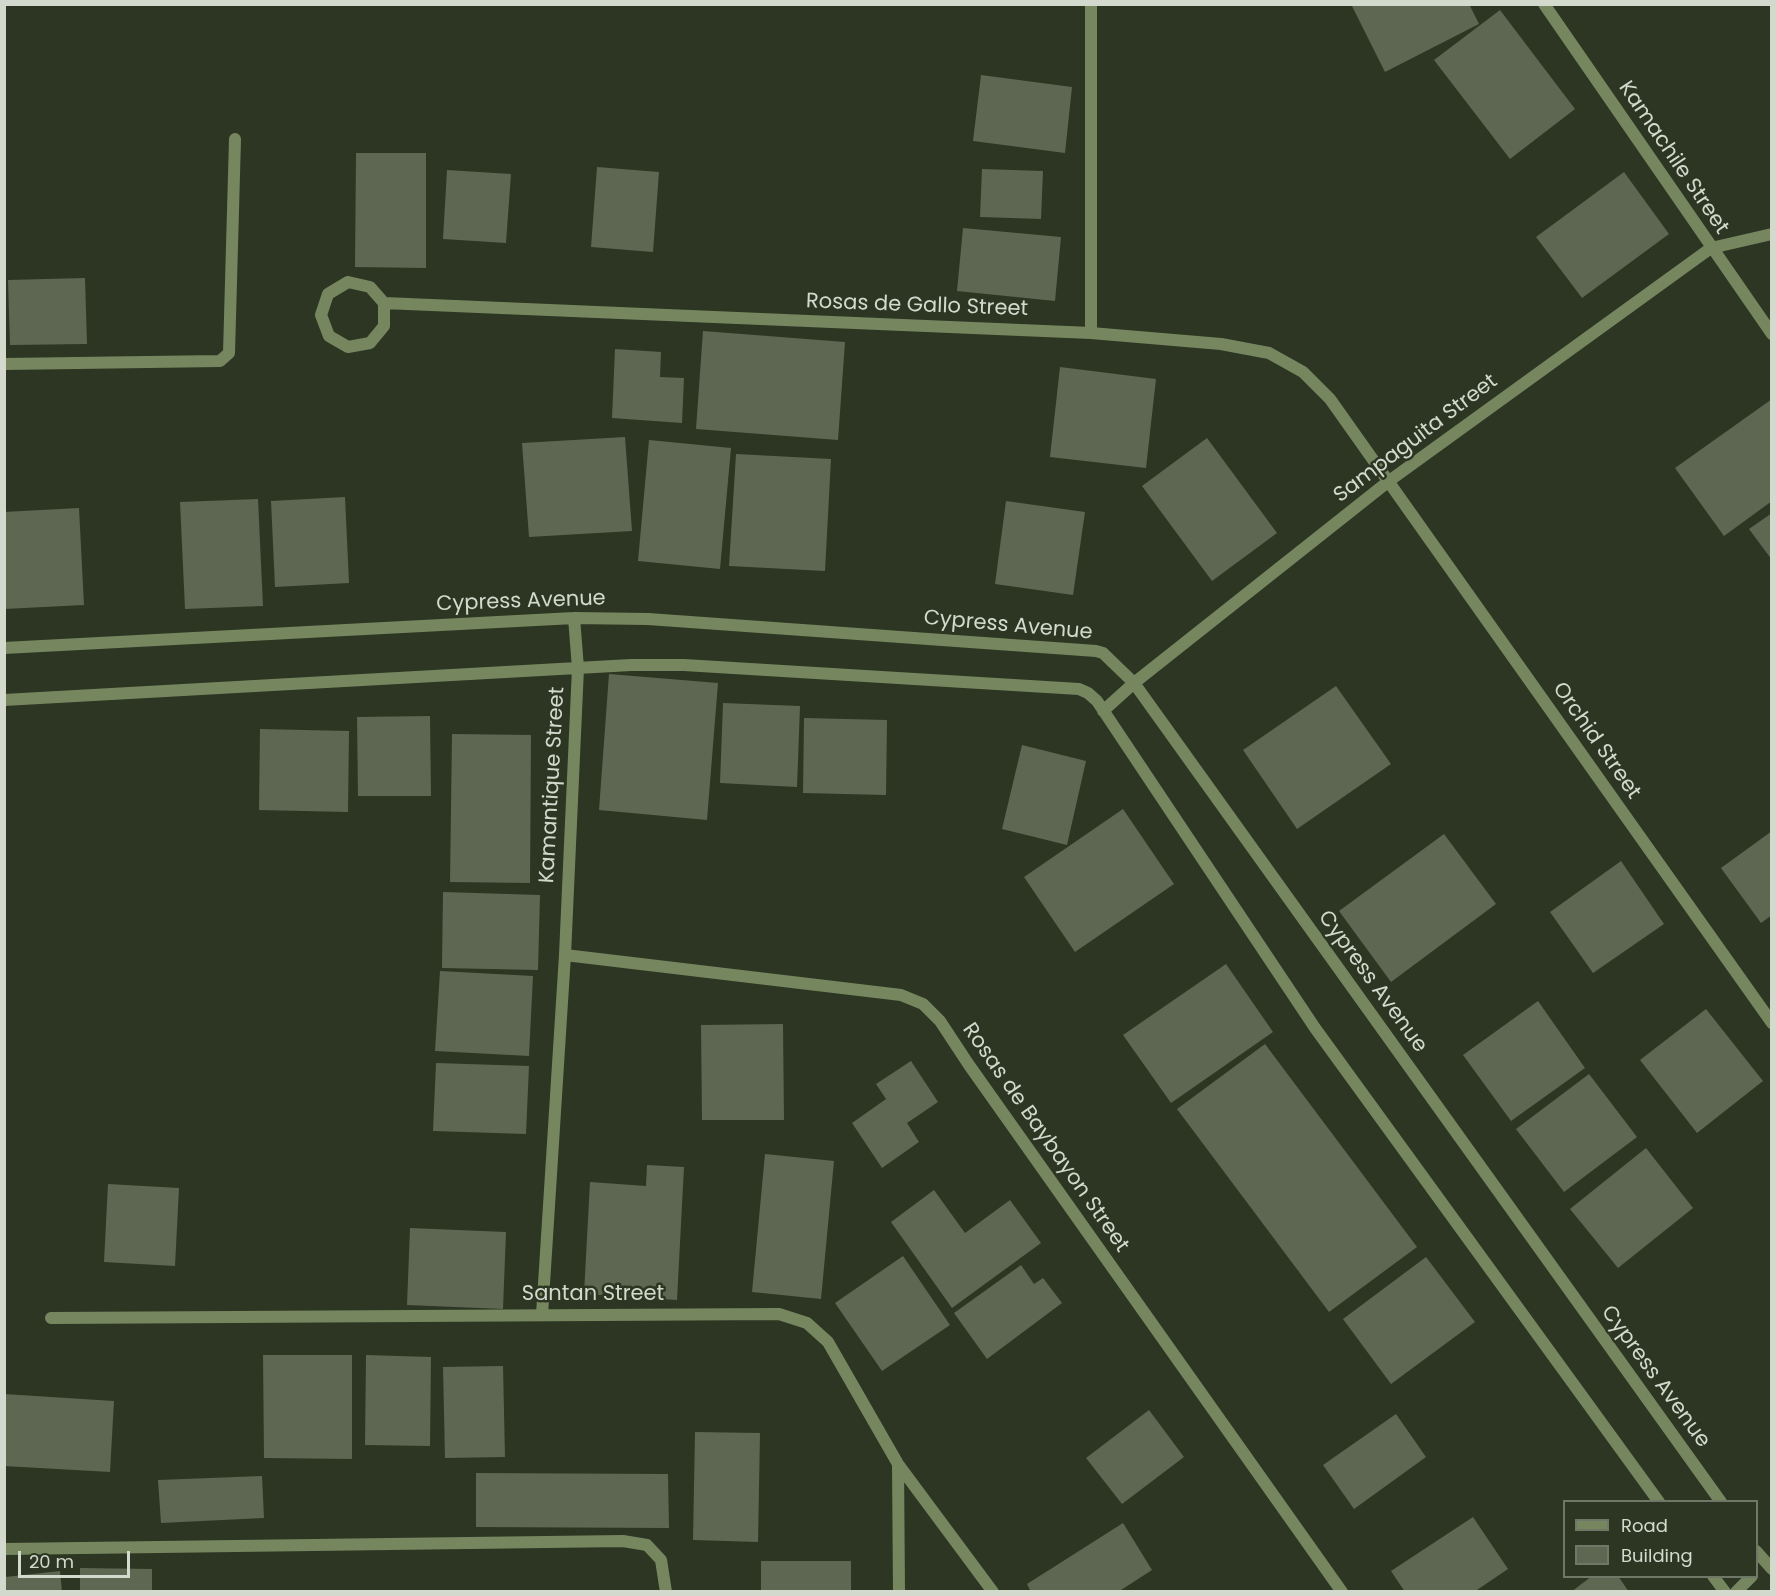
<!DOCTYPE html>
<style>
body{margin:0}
#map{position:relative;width:1776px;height:1596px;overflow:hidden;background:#2d3623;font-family:Poppins,sans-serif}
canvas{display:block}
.frame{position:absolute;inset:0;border:6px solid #d3d9cd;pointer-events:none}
.legend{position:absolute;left:1563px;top:1500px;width:195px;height:78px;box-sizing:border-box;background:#2d3623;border:2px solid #6f7767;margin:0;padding:8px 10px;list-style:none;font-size:18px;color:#d3d9cd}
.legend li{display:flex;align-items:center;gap:12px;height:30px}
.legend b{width:30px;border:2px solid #6f7767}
.scale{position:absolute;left:18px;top:1551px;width:112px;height:27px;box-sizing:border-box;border:3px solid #d3d9cd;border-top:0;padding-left:8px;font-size:18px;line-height:21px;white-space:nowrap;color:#d3d9cd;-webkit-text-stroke:4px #2d3623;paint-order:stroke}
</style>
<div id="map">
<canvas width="1776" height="1596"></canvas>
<div class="frame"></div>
<ul class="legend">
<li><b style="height:8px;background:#768760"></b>Road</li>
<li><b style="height:16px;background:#5e6752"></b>Building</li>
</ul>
<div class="scale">20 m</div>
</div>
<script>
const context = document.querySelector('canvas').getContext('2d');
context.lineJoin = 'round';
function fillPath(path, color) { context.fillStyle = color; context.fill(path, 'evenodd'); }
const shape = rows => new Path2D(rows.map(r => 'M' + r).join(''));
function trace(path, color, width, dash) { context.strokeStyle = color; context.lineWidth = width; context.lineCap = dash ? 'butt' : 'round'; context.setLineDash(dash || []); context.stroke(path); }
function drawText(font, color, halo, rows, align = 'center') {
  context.font = font + ' Poppins,sans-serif'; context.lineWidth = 5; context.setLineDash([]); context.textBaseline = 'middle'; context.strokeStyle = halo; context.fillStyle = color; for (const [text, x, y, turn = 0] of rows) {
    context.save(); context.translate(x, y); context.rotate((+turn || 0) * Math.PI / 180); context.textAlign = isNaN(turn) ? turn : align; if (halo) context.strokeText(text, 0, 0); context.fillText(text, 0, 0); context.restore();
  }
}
const building = shape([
 [1351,4,1469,4,1479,24,1385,72],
 [1500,10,1575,109,1510,159,1434,60],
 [981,75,1072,87,1065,153,973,141],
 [356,153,426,153,426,268,355,267],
 [597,167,659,172,653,252,591,247],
 [982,169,1043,171,1041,219,980,217],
 [447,170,511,174,506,243,443,239],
 [1624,172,1669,234,1582,298,1536,237],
 [963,228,1061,237,1055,301,957,291],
 [85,278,87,344,10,345,8,280],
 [703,331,845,342,838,440,696,429],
 [615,349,661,352,660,377,684,378,682,423,612,418],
 [1060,367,1156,379,1146,468,1050,457],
 [1772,399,1772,501,1724,536,1675,468],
 [625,437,632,531,529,537,522,443],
 [1207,438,1277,533,1212,581,1142,486],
 [649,440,731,448,720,569,638,561],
 [736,454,831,459,825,571,729,566],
 [345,497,349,583,275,587,271,501],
 [258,499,263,606,185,609,180,502],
 [1006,501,1085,512,1073,595,995,584],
 [79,508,84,605,4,609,4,512],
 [1772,513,1772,560,1749,529],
 [609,674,718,683,707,820,599,810],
 [1336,686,1391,764,1297,829,1243,750],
 [723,703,800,706,797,787,720,783],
 [430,716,431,796,358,796,357,717],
 [804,718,887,720,886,795,803,793],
 [260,729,349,731,348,812,259,810],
 [452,734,531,735,530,883,450,882],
 [1022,745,1086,761,1067,845,1002,829],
 [1123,809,1174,884,1075,952,1024,877],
 [1772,831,1772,915,1761,923,1721,868],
 [1444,834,1496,904,1391,982,1339,911],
 [1621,861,1664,924,1593,973,1550,912],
 [443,892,540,895,538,970,442,968],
 [1226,964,1273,1032,1171,1103,1123,1035],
 [440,971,533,976,529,1056,435,1051],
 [1538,1001,1585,1068,1511,1121,1463,1055],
 [1706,1009,1763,1081,1697,1133,1640,1060],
 [783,1024,784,1120,702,1120,701,1025],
 [1265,1044,1417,1247,1329,1312,1177,1109],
 [911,1061,938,1102,907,1123,919,1142,882,1168,852,1123,886,1099,876,1084],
 [436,1063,529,1066,526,1134,433,1131],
 [1589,1074,1637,1137,1564,1192,1516,1129],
 [1646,1148,1693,1208,1618,1268,1570,1209],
 [765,1154,834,1161,821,1299,752,1292],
 [647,1165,684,1167,677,1300,584,1294,590,1182,646,1186],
 [108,1184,179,1188,175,1266,104,1262],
 [934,1190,965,1233,1010,1200,1041,1243,952,1308,891,1222],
 [410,1228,506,1232,503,1309,407,1305],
 [903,1256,950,1325,882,1371,835,1303],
 [1426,1257,1475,1322,1391,1384,1343,1319],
 [1021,1265,1034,1284,1043,1278,1062,1303,987,1359,954,1313],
 [263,1355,352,1355,352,1459,264,1458],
 [366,1355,431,1357,430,1446,365,1445],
 [503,1366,505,1457,445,1458,443,1367],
 [4,1394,114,1401,110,1472,4,1466],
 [1149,1410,1184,1457,1122,1504,1086,1458],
 [1396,1414,1426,1457,1354,1509,1323,1465],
 [695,1432,760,1433,758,1542,693,1540],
 [476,1473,668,1474,669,1528,476,1527],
 [262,1476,264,1518,161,1523,158,1480],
 [1473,1517,1508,1569,1474,1592,1405,1592,1391,1571],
 [1123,1523,1152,1570,1118,1592,1031,1592,1027,1584],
 [761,1561,851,1561,851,1592,761,1592],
 [80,1568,152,1569,152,1592,80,1592],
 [60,1571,62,1592,6,1592,5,1577],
 [1592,1576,1618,1576,1629,1592,1571,1592]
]);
const street = shape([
 [1544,4,1772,334],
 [348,282,370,287,384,303,384,326,370,343,348,347,329,336,321,315,328,294,348,282],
 [384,303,1091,333,1221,344,1269,353,1303,372,1330,399,1772,1023],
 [1091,333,1091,4],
 [4,364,220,361,229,353,235,139],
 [4,648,574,618,648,619,1096,651,1103,653,1134,683,1721,1502],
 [4,700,631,665,684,665,1079,689,1088,693,1097,701,1315,1028,1659,1502],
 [1103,711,1134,683,1389,481,1711,248,1772,234],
 [565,955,901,995,923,1004,940,1021,969,1065,1342,1592],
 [542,1315,565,955,578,668,574,618],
 [51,1318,779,1314,807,1323,828,1342,898,1464,993,1592],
 [898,1464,899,1592],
 [4,1549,623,1541,647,1545,661,1560,666,1592],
 [1756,1551,1772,1569],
 [1713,1576,1725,1592],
 [1736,1592,1752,1576]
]);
const streetNames = [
 ["Kamachile Street",1673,158,56],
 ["Rosas de Gallo Street",917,306,2],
 ["Sampaguita Street",1416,439,-37],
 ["Cypress Avenue",521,602,-2],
 ["Cypress Avenue",1008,626,5],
 ["Orchid Street",1596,741,55],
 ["Kamantique Street",553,785,-87],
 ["Cypress Avenue",1372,982,54],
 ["Rosas de Baybayon Street",1045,1138,55],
 ["Santan Street",593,1295],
 ["Cypress Avenue",1655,1377,54]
];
fillPath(building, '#5e6752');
trace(street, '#768760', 12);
drawText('21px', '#d3d9cd', '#2d3623', streetNames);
</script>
